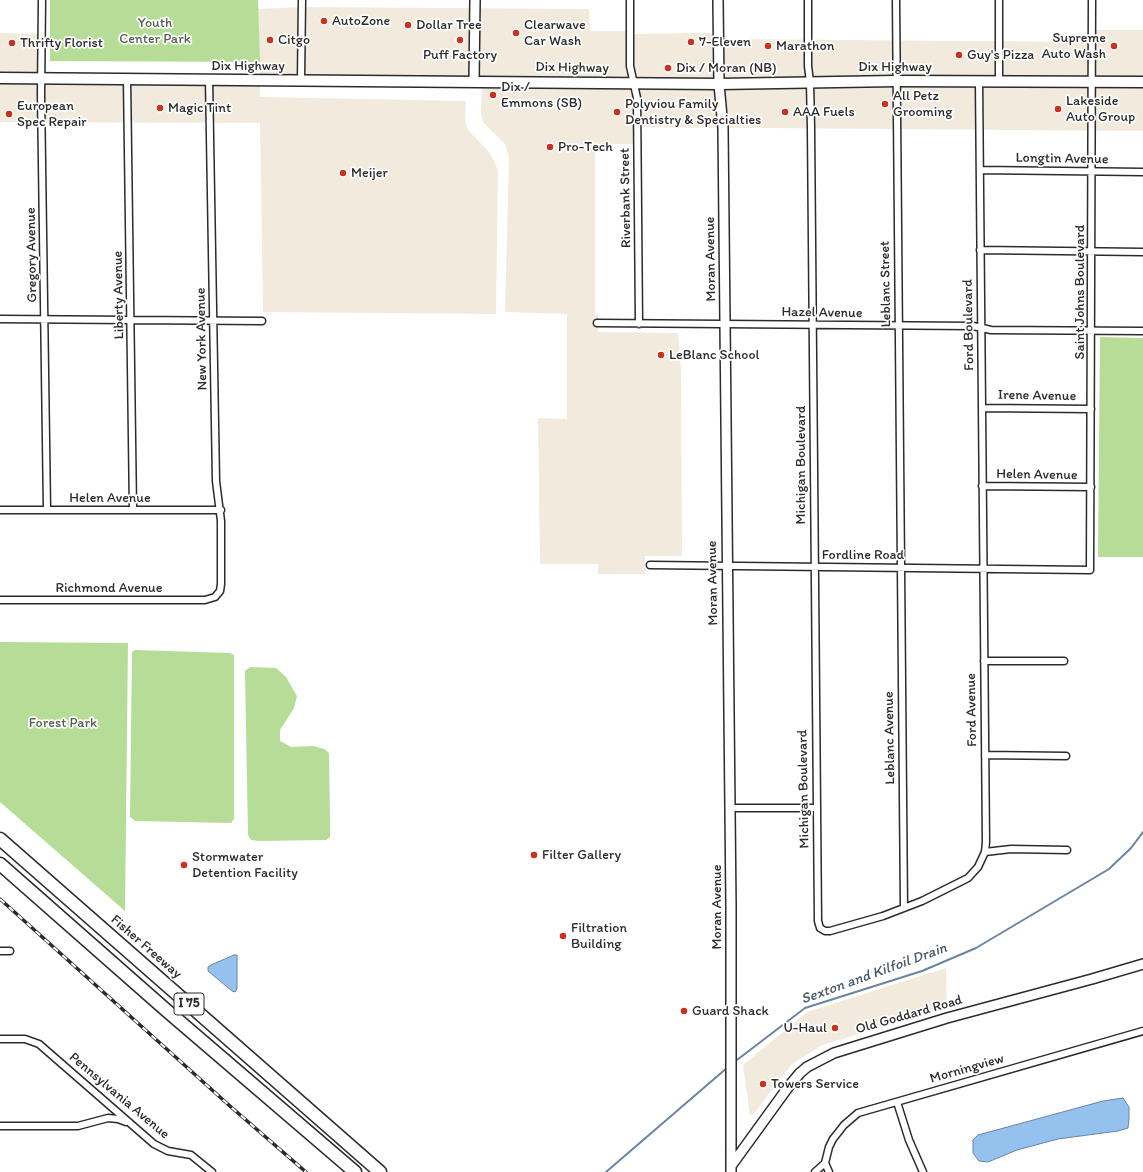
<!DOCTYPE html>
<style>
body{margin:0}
canvas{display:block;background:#fff}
</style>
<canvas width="1143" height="1172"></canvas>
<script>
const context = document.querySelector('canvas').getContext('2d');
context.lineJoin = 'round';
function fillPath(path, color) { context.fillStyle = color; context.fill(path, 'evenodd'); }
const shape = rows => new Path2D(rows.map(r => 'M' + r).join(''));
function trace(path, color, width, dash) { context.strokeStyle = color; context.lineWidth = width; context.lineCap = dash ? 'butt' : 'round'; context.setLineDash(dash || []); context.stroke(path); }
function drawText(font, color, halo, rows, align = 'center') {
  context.font = font + ' Itim,sans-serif'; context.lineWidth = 3.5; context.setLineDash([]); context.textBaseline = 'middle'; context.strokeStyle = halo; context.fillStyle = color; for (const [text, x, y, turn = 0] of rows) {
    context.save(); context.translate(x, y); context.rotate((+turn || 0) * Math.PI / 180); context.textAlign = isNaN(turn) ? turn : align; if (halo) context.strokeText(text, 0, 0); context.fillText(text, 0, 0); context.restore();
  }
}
const built = shape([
 [302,7,589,9,590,31,630,31,630,34,709,33,723,39,1092,42,1093,30,1143,30,1143,131,638,127,637,144,595,144,595,314,598,314,598,332,678,333,681,369,682,556,645,556,645,574,598,574,598,564,540,564,538,418,567,419,567,314,505,312,509,158,505,144,483,122,481,114,482,81,260,80,260,97,466,101,465,121,468,130,490,153,498,170,496,314,263,312,260,123,0,122,0,33,42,34,41,78,260,79,258,9],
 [946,968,947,1008,822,1045,791,1065,756,1111,750,1116,743,1065,807,1012]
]);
const green = shape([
 [50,0,258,0,260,62,50,61],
 [1100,337,1143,338,1143,557,1098,557],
 [0,642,128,643,125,911,0,802],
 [135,650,230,653,234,655,234,819,231,823,135,821,130,817,132,652],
 [250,667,276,668,286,677,297,696,294,708,280,730,280,741,291,747,313,746,324,749,329,753,330,822,330,837,326,840,259,841,251,840,248,835,245,671]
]);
const water = shape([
 [234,955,237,955,237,989,235,992,232,991,208,971,208,967,211,965,234,955],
 [1123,1098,1129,1107,1129,1119,1128,1128,1118,1131,1058,1139,1017,1150,988,1162,979,1161,973,1153,973,1140,978,1135,1103,1101,1123,1098]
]);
const stream = shape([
 [733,1063,805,1008,922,971,976,948,1109,869,1131,848,1143,832],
 [606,1172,728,1067]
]);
const street = shape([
 [42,0,41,94,47,510],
 [630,0,630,66,637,98,639,324],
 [808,0,808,66,810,82,811,128,818,921,820,928,825,931,830,931,883,916,922,901,968,878,978,867,985,852,986,842,979,81],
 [896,0,904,908],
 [999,0,999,81],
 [127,79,133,510],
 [301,80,302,0],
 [980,170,1143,172],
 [980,250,1143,252],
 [0,319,262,321],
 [597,323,973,326,991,330,1143,331],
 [982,408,1091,409],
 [982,486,1091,487],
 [0,510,221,510],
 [650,565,1090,570,1092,0],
 [0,600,205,600,215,597,220,591,221,584,221,521,216,481,209,79],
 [984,661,1064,661],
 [985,755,1066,756],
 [730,808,816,808],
 [985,852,1011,849,1067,850],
 [0,951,10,951],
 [0,1039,25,1039,39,1044,154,1144,168,1151,191,1155,212,1172],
 [897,1102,909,1140,923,1172],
 [0,1126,78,1126,108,1118,118,1119,126,1122],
 [815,1172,825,1163],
 [829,1172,825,1163,829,1147,833,1139,844,1125,858,1113,1143,1031]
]);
const secondary = shape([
 [718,0,719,84,723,128,731,907,731,1172],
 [474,81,475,0],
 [731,1166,789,1086,800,1073,807,1067,834,1053,947,1018,1092,979,1143,964]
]);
const primary = shape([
 [0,78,719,84,896,81,1143,82]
]);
const highway = shape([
 [0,839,380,1172],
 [0,864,166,1010,355,1172]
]);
const rail = shape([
 [0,899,231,1107,306,1172]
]);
const markers = [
 [324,21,4,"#c8321e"],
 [408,25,4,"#c8321e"],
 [516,33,4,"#c8321e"],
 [270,40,4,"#c8321e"],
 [460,40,4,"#c8321e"],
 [691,42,4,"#c8321e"],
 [12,43,4,"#c8321e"],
 [768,46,4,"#c8321e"],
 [1114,46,4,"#c8321e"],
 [959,55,4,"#c8321e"],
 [668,68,4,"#c8321e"],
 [493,95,4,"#c8321e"],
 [885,104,4,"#c8321e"],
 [160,108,4,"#c8321e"],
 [1058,109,4,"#c8321e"],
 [617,112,4,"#c8321e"],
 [785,112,4,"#c8321e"],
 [9,114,4,"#c8321e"],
 [550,147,4,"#c8321e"],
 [343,173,4,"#c8321e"],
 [661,355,4,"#c8321e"],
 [534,855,4,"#c8321e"],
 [184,865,4,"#c8321e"],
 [563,936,4,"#c8321e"],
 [684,1011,4,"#c8321e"],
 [835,1028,4,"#c8321e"],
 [763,1084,4,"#c8321e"]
];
const shields = [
 [189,1004,30]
];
const shieldNames = [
 ["I 75",189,1004]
];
const poiNames = [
 ["AutoZone",332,21],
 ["Dollar Tree",416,25],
 ["Clearwave",524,25],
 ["Car Wash",524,41],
 ["Supreme",1106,38,"right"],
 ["Auto Wash",1106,54,"right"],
 ["Citgo",278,40],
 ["7-Eleven",699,42],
 ["Thrifty Florist",20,43],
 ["Marathon",776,46],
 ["Puff Factory",460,55,"center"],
 ["Guy's Pizza",967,55],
 ["Dix / Moran (NB)",676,68],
 ["Dix /",501,87],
 ["Emmons (SB)",501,103],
 ["All Petz",893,96],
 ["Grooming",893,112],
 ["Lakeside",1066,101],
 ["Auto Group",1066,117],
 ["Polyviou Family",625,104],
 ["Dentistry & Specialties",625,120],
 ["European",17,106],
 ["Spec Repair",17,122],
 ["Magic Tint",168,108],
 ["AAA Fuels",793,112],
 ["Pro-Tech",558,147],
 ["Meijer",351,173],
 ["LeBlanc School",669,355],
 ["Filter Gallery",542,855],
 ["Stormwater",192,857],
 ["Detention Facility",192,873],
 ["Filtration",571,928],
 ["Building",571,944],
 ["Guard Shack",692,1011],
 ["U-Haul",827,1028,"right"],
 ["Towers Service",771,1084]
];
const parkNames = [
 ["Youth",155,23],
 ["Center Park",155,39],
 ["Forest Park",63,723]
];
const streetNames = [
 ["Dix Highway",248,66],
 ["Dix Highway",895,67],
 ["Dix Highway",572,68,1],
 ["Longtin Avenue",1062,159,1],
 ["Riverbank Street",626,198,-91],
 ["Gregory Avenue",32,255,-91],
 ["Moran Avenue",711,259,-91],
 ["Leblanc Street",886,284,-91],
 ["Saint Johns Boulevard",1080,292,-90],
 ["Liberty Avenue",119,295,-91],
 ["Hazel Avenue",822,313,1],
 ["Ford Boulevard",969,325,-91],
 ["New York Avenue",202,339,-91],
 ["Irene Avenue",1037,396,1],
 ["Michigan Boulevard",801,465,-90],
 ["Helen Avenue",1037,475,1],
 ["Helen Avenue",110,498],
 ["Fordline Road",863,555],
 ["Moran Avenue",713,583,-91],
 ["Richmond Avenue",109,588],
 ["Ford Avenue",972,710,-91],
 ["Leblanc Avenue",890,738,-91],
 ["Michigan Boulevard",804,789,-91],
 ["Moran Avenue",717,907,-90],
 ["Fisher Freeway",146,947,41],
 ["Old Goddard Road",909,1015,-16],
 ["Morningview",967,1069,-16],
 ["Pennsylvania Avenue",119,1096,40]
];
const waterNames = [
 ["Sexton and Kilfoil Drain",874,974,-20]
];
fillPath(built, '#f2eadc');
fillPath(green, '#b6dd98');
fillPath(water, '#94c1ee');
trace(water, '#6a85a0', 1);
trace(stream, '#6a85a0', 2);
trace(street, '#2b2b2b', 9);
trace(secondary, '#2b2b2b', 12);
trace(primary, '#2b2b2b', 13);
trace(highway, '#2b2b2b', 15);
trace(street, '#fff', 6);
trace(secondary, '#fff', 9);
trace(primary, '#fff', 10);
trace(highway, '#fff', 12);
trace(rail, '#2b2b2b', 3.5);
trace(rail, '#fff', 2, [6]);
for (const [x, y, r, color] of markers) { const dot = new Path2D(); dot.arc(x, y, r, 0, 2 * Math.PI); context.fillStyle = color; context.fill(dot); trace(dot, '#fff', 1.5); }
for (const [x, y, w] of shields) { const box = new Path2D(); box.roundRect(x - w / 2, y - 11, w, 22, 3); context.fillStyle = '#fff'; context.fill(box); trace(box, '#2b2b2b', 1); }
drawText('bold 13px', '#2b2b2b', null, shieldNames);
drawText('14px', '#2b2b2b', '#fff', poiNames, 'left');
drawText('14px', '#55604c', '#fff', parkNames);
drawText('14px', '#2b2b2b', '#fff', streetNames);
drawText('italic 15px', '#4a5866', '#fff', waterNames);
</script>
